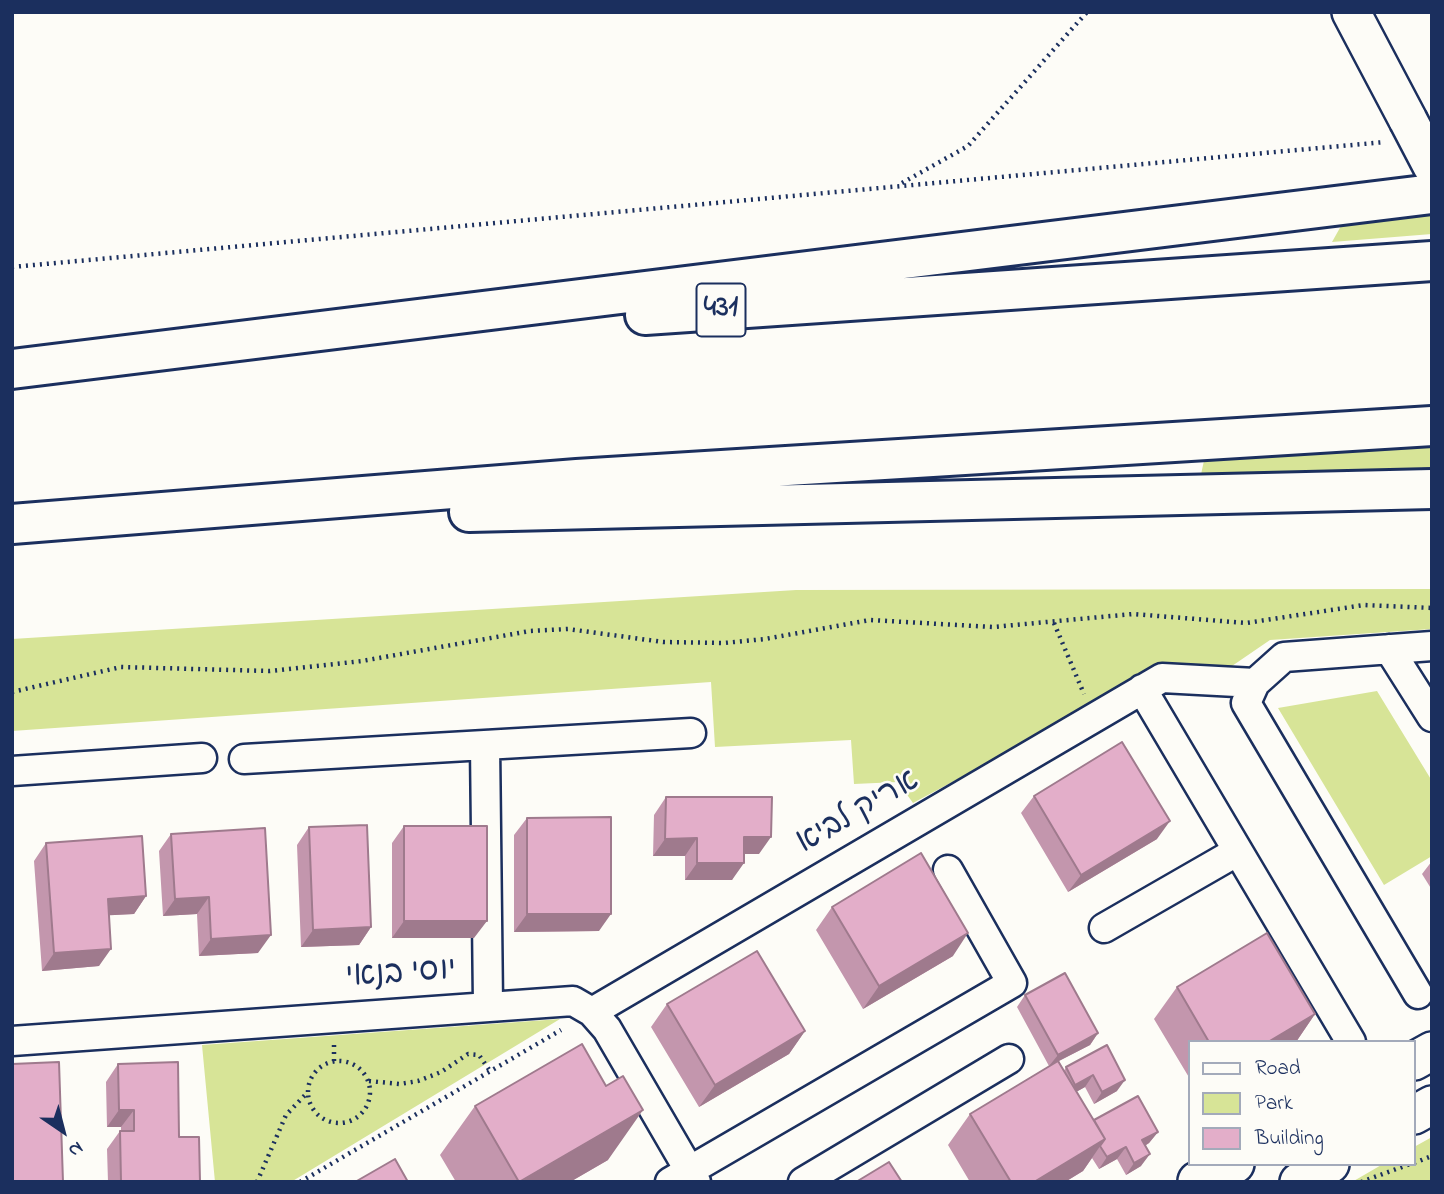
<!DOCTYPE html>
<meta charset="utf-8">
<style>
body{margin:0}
#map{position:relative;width:1444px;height:1194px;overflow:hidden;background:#fdfcf7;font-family:"Indie Flower",sans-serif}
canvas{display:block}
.frame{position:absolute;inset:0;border:14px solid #1b2f5e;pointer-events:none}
.legend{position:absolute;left:1188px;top:1040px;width:228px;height:126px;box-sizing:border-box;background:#fdfcf7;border:2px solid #a3aaba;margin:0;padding:9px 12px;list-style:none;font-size:21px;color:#1b2f5e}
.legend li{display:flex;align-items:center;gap:14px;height:35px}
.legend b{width:35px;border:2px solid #a3aaba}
.north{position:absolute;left:28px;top:1096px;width:70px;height:70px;-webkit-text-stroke:5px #fdfcf7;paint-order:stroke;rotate:145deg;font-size:19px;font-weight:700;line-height:28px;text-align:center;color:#1b2f5e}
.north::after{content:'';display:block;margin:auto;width:24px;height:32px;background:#1b2f5e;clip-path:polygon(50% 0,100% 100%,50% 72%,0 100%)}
</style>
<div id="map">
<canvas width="1444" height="1194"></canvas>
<div class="frame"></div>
<ul class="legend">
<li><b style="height:9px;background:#fdfcf7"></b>Road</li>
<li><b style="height:19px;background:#d7e497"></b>Park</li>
<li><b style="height:19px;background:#e3aec9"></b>Building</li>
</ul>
<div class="north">N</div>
</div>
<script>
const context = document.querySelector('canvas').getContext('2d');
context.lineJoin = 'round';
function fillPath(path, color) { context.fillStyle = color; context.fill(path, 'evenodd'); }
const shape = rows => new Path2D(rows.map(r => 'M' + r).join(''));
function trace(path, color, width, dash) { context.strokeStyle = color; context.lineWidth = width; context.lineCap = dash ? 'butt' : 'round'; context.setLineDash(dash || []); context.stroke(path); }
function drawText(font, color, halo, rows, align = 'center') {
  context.font = font + ' "Indie Flower","Playpen Sans Hebrew",sans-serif'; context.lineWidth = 5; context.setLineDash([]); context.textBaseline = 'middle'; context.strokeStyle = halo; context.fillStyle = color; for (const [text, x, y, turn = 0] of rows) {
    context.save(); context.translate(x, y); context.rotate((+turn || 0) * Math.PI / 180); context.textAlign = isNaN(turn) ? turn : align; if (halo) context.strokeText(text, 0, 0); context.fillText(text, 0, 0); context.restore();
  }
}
const green = shape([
 [1432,213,1432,234,1332,242,1341,226],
 [1432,444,1432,472,1200,479,1205,456],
 [1432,589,1432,629,1270,640,1232,666,1169,666,913,803,898,782,854,784,851,740,715,747,711,682,12,731,12,639,796,590],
 [1377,691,1432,781,1432,856,1384,885,1278,708],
 [560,1019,291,1182,215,1182,202,1045],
 [1432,1137,1430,1182,1352,1182,1383,1164,1414,1164,1414,1147]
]);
const path = shape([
 [902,183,968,146,1087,12],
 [12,267,1385,142],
 [1054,623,1084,694],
 [12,692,121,667,270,671,362,661,530,631,568,629,663,642,724,643,765,639,870,620,993,627,1133,614,1246,623,1364,605,1432,608],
 [334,1061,334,1044],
 '308 1092a31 31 0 1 1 62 0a31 31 0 1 1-62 0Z',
 [369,1081,400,1084,418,1081,441,1072,468,1054,479,1055,490,1071],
 [1414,1163,1432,1156],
 [257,1182,286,1115,307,1093],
 [300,1182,561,1030],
 [1361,1182,1410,1164]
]);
const minor = shape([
 [1389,649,1432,717],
 [1142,689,1351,1042],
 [485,745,488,1004],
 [244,759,691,733],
 [12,771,202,758],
 [1104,928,1238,851],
 [1418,994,1246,703,1255,683,1284,657,1432,646],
 [592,1012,1162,678,1255,683],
 [12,1041,573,1001,592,1012,607,1029,696,1182],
 [670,1182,1012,983,948,870],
 [803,1182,1009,1059]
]);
const major = shape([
 [1351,12,1408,120],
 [1414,1061,1432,1051],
 [1414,1115,1432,1105],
 [1197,1181,1235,1164],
 [1299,1182,1330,1164]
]);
const highway = shape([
 [645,315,1432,261],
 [12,369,1432,194],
 [469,512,1432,489],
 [12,524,577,479,1432,426]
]);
const majorBridge = shape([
 [1408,120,1432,166]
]);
const wall = shape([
 [1034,796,1157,839,1068,892,1021,813],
 [666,797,759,854,744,854,732,880,685,880,685,856,653,856,654,815],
 [527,818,599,931,514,932,514,835],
 [404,826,474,938,392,938,392,843],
 [309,827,371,927,359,945,301,947,297,845],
 [171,834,258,953,199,956,197,914,163,916,159,851],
 [46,843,146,896,134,914,109,915,99,966,42,971,34,861],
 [1432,861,1432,890,1422,874],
 [832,907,953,956,863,1009,816,930],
 [1177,987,1315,1014,1296,1042,1190,1042,1190,1079,1154,1019],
 [1025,995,1098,1033,1090,1045,1059,1061,1064,1071,1066,1067,1107,1045,1117,1091,1094,1104,1085,1087,1076,1092,1094,1120,1158,1132,1149,1143,1145,1146,1141,1166,1126,1175,1117,1159,1099,1169,1092,1158,1083,1171,1065,1182,970,1182,948,1145,970,1114,1049,1066,1017,1007],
 [667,1004,805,1031,789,1054,699,1107,651,1027],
 [118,1064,179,1137,200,1182,108,1182,107,1149,120,1131,121,1131,121,1127,107,1127,106,1082],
 [475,1106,608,1160,570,1182,456,1182,440,1155]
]);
const shadedWall = shape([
 [1170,821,1157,839,1068,892,1081,875],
 [744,837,771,837,759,854,732,854],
 [697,838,685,856,653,856,665,839],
 [697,863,744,863,732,880,685,880],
 [146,896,134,914,96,916,108,899],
 [209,897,197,914,163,916,175,899],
 [527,914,611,914,599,931,514,932],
 [404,921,487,921,474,938,392,938],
 [371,927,359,945,301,947,313,930],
 [968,933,953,956,863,1009,879,986],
 [271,935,258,953,199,956,211,939],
 [111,949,99,966,42,971,54,953],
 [1315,1014,1296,1042,1268,1042],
 [805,1031,789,1054,699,1107,715,1085],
 [1098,1033,1090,1045,1049,1066,1058,1055],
 [1093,1075,1085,1087,1067,1097,1075,1085],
 [1125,1080,1117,1091,1094,1104,1102,1092],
 [119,1110,134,1110,121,1127,107,1127],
 [643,1110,608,1160,570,1182,520,1182],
 [1158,1132,1149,1143,1134,1152,1142,1140],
 [1105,1139,1083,1171,1065,1182,1034,1182],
 [1126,1147,1117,1159,1099,1169,1107,1157],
 [1150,1154,1141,1166,1126,1175,1134,1163]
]);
const building = shape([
 [1122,742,1170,821,1081,875,1034,796,1122,742],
 [666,797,772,797,771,837,744,837,744,863,697,863,697,838,665,839,666,797],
 [611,817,611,914,527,914,527,818,611,817],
 [367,825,371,927,313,930,309,827,367,825],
 [404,826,487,826,487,921,404,921,404,826],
 [265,828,271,935,211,939,209,897,175,899,171,834,265,828],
 [142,836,146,896,108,899,111,949,54,953,46,843,142,836],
 [921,853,968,933,879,986,832,907,921,853],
 [1267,933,1315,1014,1268,1042,1209,1042,1177,987,1267,933],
 [757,951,805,1031,715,1085,667,1004,757,951],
 [1065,973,1098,1033,1058,1055,1025,995,1065,973],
 [582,1044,606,1086,623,1076,643,1110,519,1182,475,1106,582,1044],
 [1107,1045,1125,1080,1102,1092,1093,1075,1075,1085,1066,1067,1107,1045],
 [1058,1061,1105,1139,1034,1182,1011,1182,970,1114,1058,1061],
 [59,1062,63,1182,12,1182,12,1064,59,1062],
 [178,1062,179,1137,199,1137,200,1182,121,1182,120,1131,134,1131,134,1110,119,1110,118,1064,178,1062],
 [1138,1096,1158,1132,1142,1140,1150,1154,1134,1163,1126,1147,1107,1157,1100,1146,1105,1139,1094,1120,1138,1096],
 [395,1159,408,1182,355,1182,395,1159],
 [889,1162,902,1182,856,1182,889,1162]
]);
const shields = [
 [721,310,49]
];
const shieldNames = [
 ["431",721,310]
];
const streetNames = [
 ["אריק לביא",859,814,-30],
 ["יוסי בנאי",401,976,-4]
];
fillPath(green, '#d7e497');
trace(minor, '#1b2f5e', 33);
trace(major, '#1b2f5e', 42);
trace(highway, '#1b2f5e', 44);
trace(path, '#1b2f5e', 4.5, [2, 5]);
trace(minor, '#fdfcf7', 28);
trace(major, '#fdfcf7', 37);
trace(highway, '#fdfcf7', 38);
trace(majorBridge, '#1b2f5e', 42, []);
trace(majorBridge, '#fdfcf7', 37);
fillPath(wall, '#c396ad');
fillPath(shadedWall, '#9f7a8d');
fillPath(building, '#e3aec9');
trace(building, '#9f7a8d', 2);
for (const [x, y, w] of shields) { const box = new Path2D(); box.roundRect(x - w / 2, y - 26.5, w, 53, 5); context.fillStyle = '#fdfcf7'; context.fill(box); trace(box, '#1b2f5e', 2); }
drawText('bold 30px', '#1b2f5e', null, shieldNames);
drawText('32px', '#1b2f5e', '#fdfcf7', streetNames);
</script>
